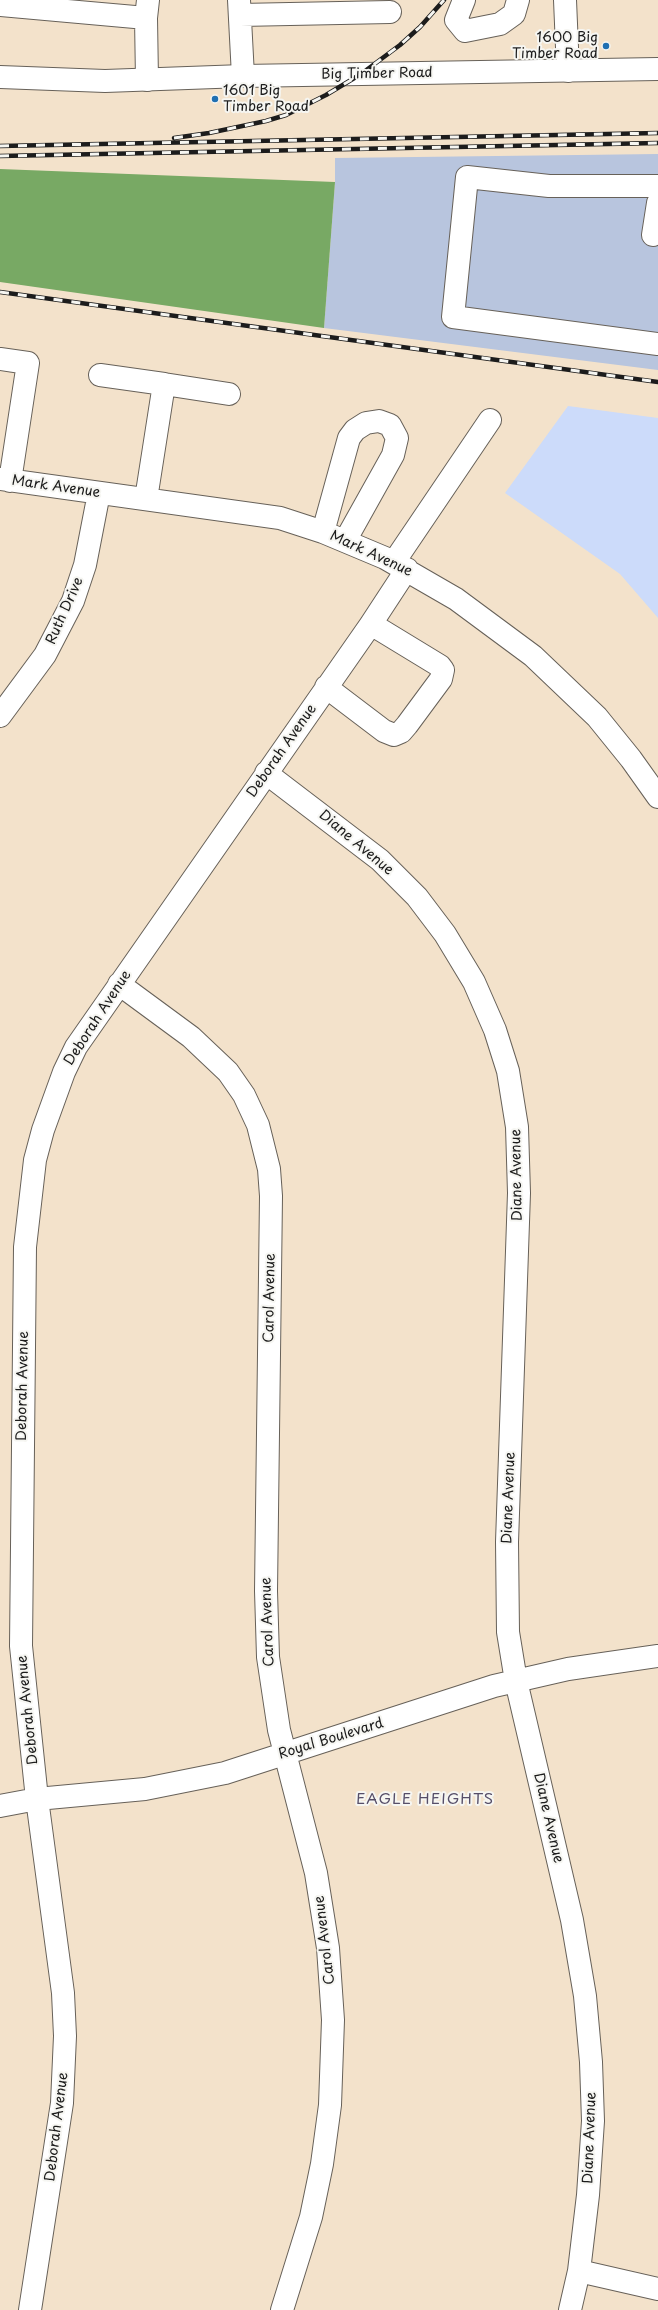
<!DOCTYPE html>
<style>
body{margin:0}
canvas{display:block;background:#f3e2cb}
</style>
<canvas width="658" height="2310"></canvas>
<script>
const context = document.querySelector('canvas').getContext('2d');
context.lineJoin = 'round';
function fillPath(path, color) { context.fillStyle = color; context.fill(path, 'evenodd'); }
const shape = rows => new Path2D(rows.map(r => 'M' + r).join(''));
function trace(path, color, width, dash) { context.strokeStyle = color; context.lineWidth = width; context.lineCap = dash ? 'butt' : 'round'; context.setLineDash(dash || []); context.stroke(path); }
function drawText(font, color, halo, rows, align = 'center') {
  context.font = font + ' "Playpen Sans",sans-serif'; context.lineWidth = 4; context.setLineDash([]); context.textBaseline = 'middle'; context.strokeStyle = halo; context.fillStyle = color; for (const [text, x, y, turn = 0] of rows) {
    context.save(); context.translate(x, y); context.rotate((+turn || 0) * Math.PI / 180); context.textAlign = isNaN(turn) ? turn : align; if (halo) context.strokeText(text, 0, 0); context.fillText(text, 0, 0); context.restore();
  }
}
const built = shape([
 [568,406,658,418,658,618,620,574,505,493]
]);
const industrial = shape([
 [658,154,658,370,324,328,335,182,335,158]
]);
const forest = shape([
 [0,169,335,182,324,328,0,282]
]);
const minor = shape([
 [239,0,243,76],
 [464,0,456,20,465,31,500,24,514,14,518,0],
 [565,0,568,71],
 [0,5,146,18],
 [240,15,390,12],
 [147,80,146,18,148,0],
 [658,186,549,186,467,177,453,317,658,344],
 [653,235,658,203],
 [0,359,28,363,10,481],
 [100,375,164,384],
 [0,479,280,518,323,532,385,558,456,599,533,656,597,717,631,759,658,797],
 [146,499,164,384,229,394],
 [323,532,349,438,355,430,366,423,379,421,390,425,397,438,393,455,345,541],
 [394,562,490,420],
 [326,687,384,731,394,735,401,732,407,725,441,679,443,670,440,666,371,624],
 [0,716,45,655,73,601,85,565,99,493],
 [266,773,380,860,417,897,445,934,474,982,495,1030,508,1071,517,1127,519,1193,507,1542,508,1632,516,1681,572,1920,585,1996,591,2062,593,2121,588,2195,579,2271,570,2310],
 [119,984,191,1037,228,1072,244,1095,258,1125,269,1169,271,1196,266,1591,268,1657,279,1730,316,1873,328,1948,333,2020,330,2105,322,2164,311,2217,282,2310],
 [0,1806,37,1799,145,1789,225,1773,494,1686,568,1669,658,1656],
 [579,2271,658,2289],
 [30,2310,62,2103,65,2036,63,1993,37,1799,21,1646,25,1247,35,1160,43,1130,64,1072,76,1047,371,624,407,569]
]);
const major = shape([
 [0,77,105,81,243,76,658,69]
]);
const rail = shape([
 [174,138,209,133,266,121,286,115,326,95,361,74,400,45,420,27,444,0],
 [0,146,658,133],
 [0,156,658,143],
 [0,292,658,382]
]);
const markers = [
 [606,46,4,"#1f6fb2"],
 [215,99,4,"#1f6fb2"]
];
const poiNames = [
 ["1600 Big",598,38],
 ["Timber Road",598,54],
 ["1601 Big",223,91,"left"],
 ["Timber Road",223,107,"left"]
];
const streetNames = [
 ["Big Timber Road",377,74,-1],
 ["Mark Avenue",56,487,8],
 ["Mark Avenue",371,554,25],
 ["Ruth Drive",65,611,-66],
 ["Deborah Avenue",282,751,-55],
 ["Diane Avenue",356,843,40],
 ["Deborah Avenue",98,1018,-57],
 ["Diane Avenue",517,1175,-91],
 ["Carol Avenue",270,1298,-89],
 ["Deborah Avenue",23,1386,-89],
 ["Diane Avenue",509,1498,-88],
 ["Carol Avenue",268,1622,-92],
 ["Deborah Avenue",28,1710,-96],
 ["Royal Boulevard",331,1739,-17],
 ["Diane Avenue",548,1818,77],
 ["Carol Avenue",325,1940,-97],
 ["Deborah Avenue",57,2127,-83],
 ["Diane Avenue",590,2138,-88]
];
const neighbourhoodNames = [
 ["EAGLE HEIGHTS",425,1800]
];
fillPath(built, '#ccdbfa');
fillPath(industrial, '#b8c5de');
fillPath(forest, '#78a964');
trace(minor, '#676159', 24);
trace(major, '#676159', 24);
trace(minor, '#fff', 22);
trace(major, '#fff', 22);
trace(rail, '#1c1c1c', 4.5);
trace(rail, '#f6f6f2', 3, [9]);
for (const [x, y, r, color] of markers) { const dot = new Path2D(); dot.arc(x, y, r, 0, 2 * Math.PI); context.fillStyle = color; context.fill(dot); trace(dot, '#f6f6f2', 1.5); }
drawText('14px', '#1c1c1c', '#f6f6f2', poiNames, 'right');
drawText('14px', '#1c1c1c', '#f6f6f2', streetNames);
context.letterSpacing = '1px';
drawText('15px', '#564e68', '#f6f6f2', neighbourhoodNames);
context.letterSpacing = '0px';
</script>
